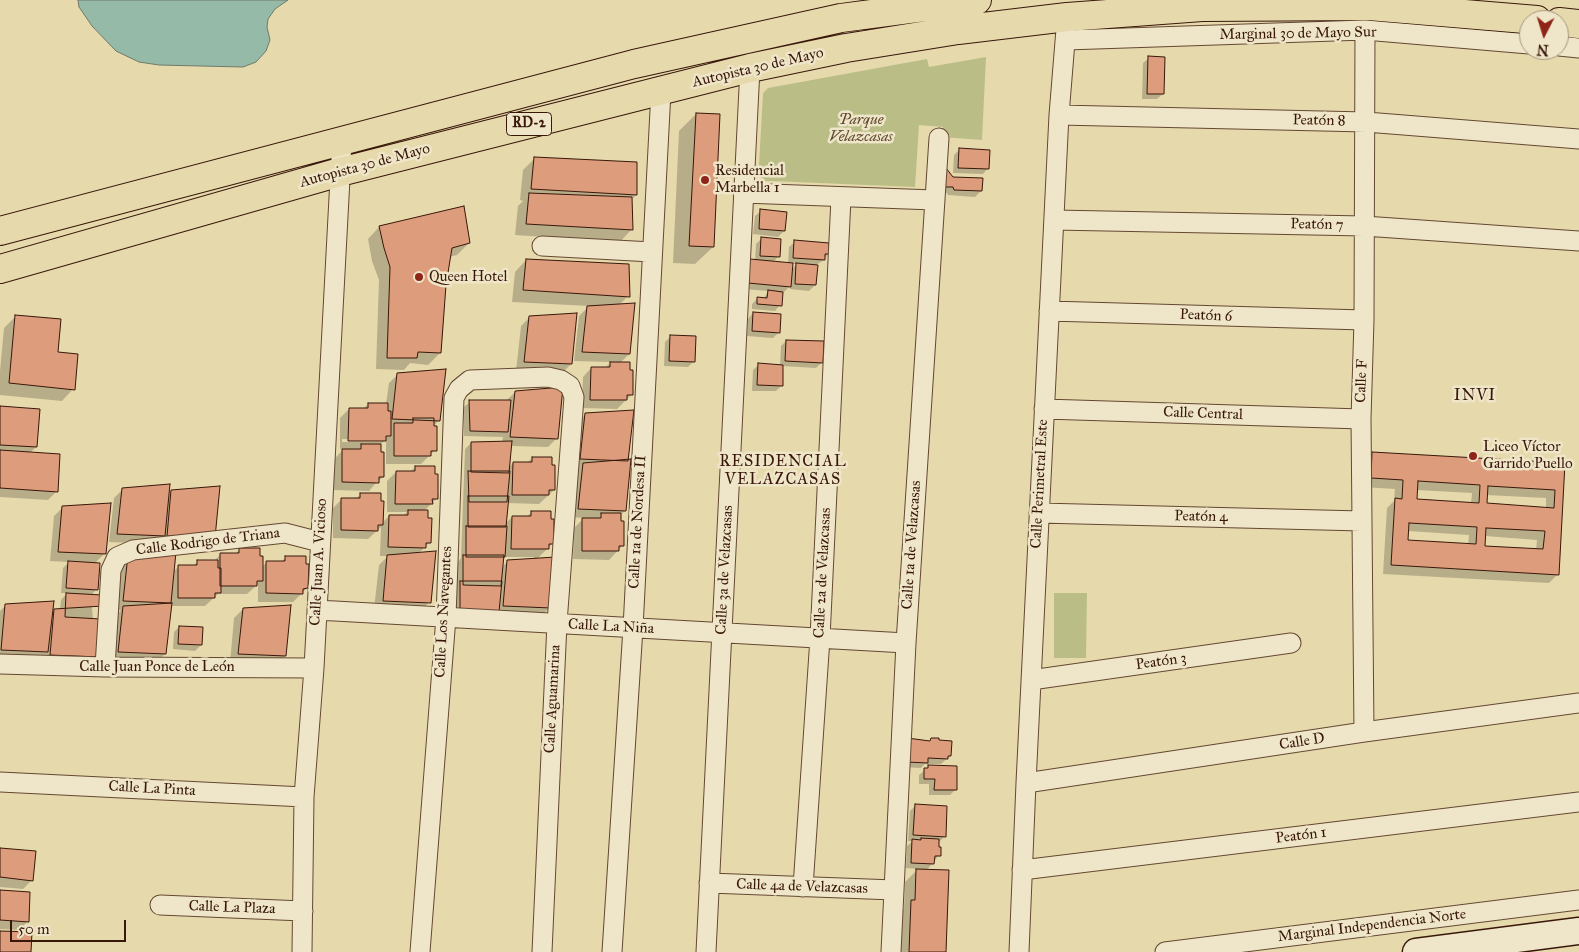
<!DOCTYPE html>
<meta charset="utf-8">
<style>
body{margin:0}
#map{position:relative;width:1579px;height:952px;overflow:hidden;background:#e6d9ac;font-family:"IM FELL Great Primer",serif}
canvas{display:block}
.north{position:absolute;left:1519px;top:10px;width:50px;height:50px;box-sizing:border-box;background:#efe6c9;border:1px solid #a6937d;border-radius:50%;rotate:185deg;font-size:14px;font-weight:700;line-height:20px;text-align:center;color:#38170a}
.north::after{content:'';display:block;margin:auto;width:18px;height:22px;background:#8f2418;clip-path:polygon(50% 0,100% 100%,50% 72%,0 100%)}
.scale{position:absolute;left:10px;top:920px;width:116px;height:22px;box-sizing:border-box;border:2px solid #38170a;border-top:0;padding-left:6px;font-size:15px;line-height:18px;white-space:nowrap;color:#38170a;-webkit-text-stroke:4px #efe6c9;paint-order:stroke}
</style>
<div id="map">
<canvas width="1579" height="952"></canvas>
<div class="north">N</div>
<div class="scale">50 m</div>
</div>
<script>
const context = document.querySelector('canvas').getContext('2d');
context.lineJoin = 'round';
function fillPath(path, color) { context.fillStyle = color; context.fill(path, 'evenodd'); }
const shape = rows => new Path2D(rows.map(r => 'M' + r).join(''));
function trace(path, color, width, dash) { context.strokeStyle = color; context.lineWidth = width; context.lineCap = dash ? 'butt' : 'round'; context.setLineDash(dash || []); context.stroke(path); }
function drawText(font, color, halo, rows, align = 'center') {
  context.font = font + ' "IM FELL Great Primer",serif'; context.lineWidth = 5; context.setLineDash([]); context.textBaseline = 'middle'; context.strokeStyle = halo; context.fillStyle = color; for (const [text, x, y, turn = 0] of rows) {
    context.save(); context.translate(x, y); context.rotate((+turn || 0) * Math.PI / 180); context.textAlign = isNaN(turn) ? turn : align; if (halo) context.strokeText(text, 0, 0); context.fillText(text, 0, 0); context.restore();
  }
}
const green = shape([
 [986,57,982,140,942,137,943,127,919,125,915,187,771,181,765,181,761,178,759,165,763,93,768,88,927,59,929,67],
 [1054,593,1087,593,1086,658,1054,658]
]);
const water = shape([
 [78,0,288,0,275,9,268,19,267,27,270,40,266,51,256,62,243,67,159,65,139,62,116,51,92,26,79,7,78,0]
]);
const shadow = shape([
 [1149,58,1163,94,1157,99,1142,99,1143,63],
 [696,114,713,247,695,264,673,263,679,131],
 [959,150,988,168,983,174,953,173,954,155],
 [535,158,636,195,631,200,631,230,620,242,515,235,518,206,523,201,520,200,523,170],
 [953,178,981,191,975,197,948,195,947,193,940,192],
 [761,211,785,213,784,231,778,237,753,234,755,216],
 [379,227,469,243,457,255,449,257,445,285,440,353,428,365,410,363,404,370,376,369,379,280,372,261,368,239],
 [761,239,778,257,772,263,788,264,789,247,795,242,828,254,824,260,816,265,815,285,809,291,790,289,790,286,784,292,782,292,780,305,775,311,752,309,752,304,758,298,763,299,769,291,743,289,744,266,750,261,755,261,756,244],
 [792,264,797,264,791,270],
 [526,260,628,296,619,305,629,354,619,364,632,394,617,409,582,408,583,377,591,368,605,368,611,362,574,361,579,316,589,306,512,302,515,272],
 [753,313,779,332,773,338,747,336,748,319],
 [16,316,56,353,73,389,62,401,0,395,0,371,4,328],
 [530,317,571,364,562,373,516,371,521,326],
 [671,336,694,361,688,367,664,366,665,342],
 [786,341,822,362,816,368,782,366,781,386,776,391,752,391,753,370,758,365,780,366,781,346],
 [398,374,439,420,433,427,435,450,421,464,386,464,386,439,380,445,383,477,374,485,369,491,333,490,334,459,344,449,340,449,340,418,349,409,363,409,368,404,386,404,389,383],
 [342,439,383,440,381,442,342,442],
 [515,392,557,438,548,447,510,446,508,468,513,463,527,463,532,458,554,490,539,504,507,503,506,523,512,517,526,517,532,512,553,543,537,559,549,608,541,617,455,617,458,562,461,558,465,449,471,443,502,443,503,437,464,436,464,407,470,402,506,401],
 [503,557,534,557,534,559,508,561,502,567],
 [0,407,36,447,30,453,57,491,48,500,0,497],
 [586,414,627,461,625,511,620,515,623,545,609,560,573,559,574,528,584,518,570,517,574,473,579,468,572,468,577,423],
 [1373,454,1564,465,1558,574,1549,583,1383,574,1387,508,1394,501,1395,489,1363,487,1364,462],
 [1416,490,1472,493,1471,504,1416,500],
 [1486,495,1546,498,1546,508,1485,505],
 [1408,531,1469,535,1468,545,1407,541],
 [1485,536,1537,540,1536,550,1484,547],
 [415,467,437,498,424,511,430,542,418,554,429,602,421,611,374,609,379,565,388,556,380,556,381,527,368,539,333,538,333,508,342,499,355,499,361,494,382,523,389,516,403,516,407,512,387,512,387,481,396,472,410,472],
 [123,489,168,495,172,491,205,546,109,542,114,498],
 [63,507,104,554,94,564,97,589,91,595,96,657,88,666,0,659,0,611,6,605,51,614,55,610,60,610,61,600,67,593,61,593,63,568,69,562,50,561,54,516],
 [240,549,262,567,267,562,281,562,286,557,307,588,293,602,258,602,258,584,247,594,218,594,205,606,170,606,165,654,156,662,110,660,115,616,121,610,115,610,119,565,128,556,173,572,179,566,193,566,198,561,213,562,221,554,235,554],
 [243,609,285,656,276,665,230,663,234,618],
 [179,627,201,645,195,651,173,649,174,632],
 [931,740,950,756,941,764,925,764,921,768,901,767],
 [929,767,956,789,950,795,929,795,929,784,919,784,919,775],
 [916,805,944,837,939,842,939,855,926,871,944,952,898,952,900,913,904,909,905,882,918,869,906,868,907,846,913,841,908,841,910,811],
 [0,849,32,880,23,889,0,887],
 [0,892,28,921,19,930,0,929]
]);
const building = shape([
 [1148,56,1165,57,1164,94,1147,94,1148,56],
 [696,113,720,114,714,247,689,246,696,113],
 [959,148,990,150,989,169,958,168,959,148],
 [534,157,637,162,637,195,531,189,534,157],
 [946,168,953,177,983,178,982,191,954,190,953,187,945,187,946,168],
 [529,193,632,197,633,230,526,224,529,193],
 [464,206,470,243,452,248,446,285,441,353,418,352,417,358,387,358,390,267,384,248,379,226,464,206],
 [760,209,787,212,785,231,759,229,760,209],
 [761,237,781,239,780,257,760,256,761,237],
 [794,240,829,243,829,254,825,254,825,260,793,258,794,240],
 [526,259,629,264,630,297,523,290,526,259],
 [750,259,793,263,791,287,748,283,750,259],
 [796,263,818,265,816,285,795,284,796,263],
 [768,290,783,292,782,306,757,304,757,297,767,298,768,290],
 [635,303,630,354,582,352,587,306,635,303],
 [753,312,781,314,780,333,752,331,753,312],
 [577,313,572,364,524,362,529,316,577,313],
 [15,315,61,319,58,352,78,354,75,390,9,383,15,315],
 [670,335,696,336,695,362,669,361,670,335],
 [786,340,824,341,823,363,785,361,786,340],
 [610,362,630,362,630,370,633,370,633,395,627,395,627,400,590,400,591,367,610,367,610,362],
 [758,363,783,365,783,386,757,385,758,363],
 [446,369,440,421,392,419,397,373,446,369],
 [563,387,558,439,510,437,515,391,563,387],
 [469,400,511,400,508,432,470,431,469,400],
 [368,403,388,403,388,411,391,411,391,436,386,436,386,441,348,441,349,408,368,408,368,403],
 [0,406,40,409,37,447,0,445,0,406],
 [634,410,628,461,580,459,585,413,634,410],
 [413,418,434,418,434,426,437,426,437,451,431,451,431,456,394,456,394,423,413,423,413,418],
 [512,441,509,473,471,472,471,442,512,441],
 [361,444,381,444,381,452,384,452,384,477,379,477,379,483,342,482,342,449,361,449,361,444],
 [0,450,60,454,58,492,0,488,0,450],
 [1372,452,1565,463,1559,575,1391,565,1395,498,1402,499,1403,480,1371,478,1372,452],
 [1418,481,1480,485,1479,503,1417,499,1418,481],
 [1488,486,1555,490,1554,508,1487,503,1488,486],
 [1409,523,1477,527,1476,544,1408,540,1409,523],
 [1486,528,1545,531,1543,549,1485,546,1486,528],
 [532,457,552,457,552,465,555,465,555,490,549,490,549,495,512,495,513,462,532,462,532,457],
 [631,459,626,511,578,509,583,463,631,459],
 [415,466,435,466,435,474,438,474,438,499,432,499,433,504,395,504,396,471,415,471,415,466],
 [468,471,510,471,507,502,469,502,468,471],
 [170,484,165,536,117,534,122,488,170,484],
 [220,486,215,538,167,536,171,490,220,486],
 [360,493,381,493,381,501,384,501,383,525,378,525,378,531,341,530,341,498,360,498,360,493],
 [468,496,509,496,506,527,468,527,468,496],
 [111,503,106,554,58,552,62,506,111,503],
 [408,510,428,510,428,518,432,518,431,543,426,543,426,548,388,547,389,515,408,515,408,510],
 [531,511,551,511,551,519,554,519,554,544,549,544,549,549,511,549,512,516,531,516,531,511],
 [601,513,621,513,621,521,624,521,624,546,619,546,619,551,582,551,582,518,601,518,601,513],
 [466,526,507,526,505,557,466,557,466,526],
 [239,548,260,548,260,556,263,556,263,581,257,581,257,586,220,586,220,553,239,553,239,548],
 [436,551,431,603,383,601,387,555,436,551],
 [176,552,171,603,123,601,128,555,176,552],
 [463,555,504,555,501,586,463,585,463,555],
 [285,556,306,556,306,564,309,564,308,588,303,589,303,594,266,593,266,561,285,561,285,556],
 [556,557,551,608,503,606,507,560,556,557],
 [197,560,218,560,218,568,221,568,221,593,215,593,215,598,178,598,178,565,197,565,197,560],
 [68,561,100,563,98,590,66,588,68,561],
 [460,581,502,581,499,612,460,611,460,581],
 [66,593,102,595,101,619,65,617,66,593],
 [54,601,48,652,1,650,5,604,54,601],
 [172,603,166,654,118,652,123,606,172,603],
 [291,605,286,656,238,654,243,608,291,605],
 [103,606,98,657,50,655,54,609,103,606],
 [179,626,203,627,202,645,178,644,179,626],
 [907,738,930,741,931,738,939,738,939,740,952,741,951,756,948,756,948,759,928,758,928,763,906,762,907,738],
 [928,765,957,766,957,790,934,790,935,779,924,779,924,768,928,768,928,765],
 [915,804,947,806,946,837,913,835,915,804],
 [921,838,939,839,939,847,941,847,941,856,935,856,934,864,911,863,912,839,921,840,921,838],
 [0,848,36,851,33,881,0,877,0,848],
 [916,869,949,870,946,952,909,952,911,900,915,900,916,869],
 [0,890,30,892,29,922,0,920,0,890],
 [0,931,32,932,31,952,0,952,0,931]
]);
const minor = shape([
 [1066,40,1365,30,1529,44],
 [1559,46,1579,48],
 [1059,115,1366,122,1579,139],
 [743,193,934,200],
 [1054,220,1364,226,1579,241],
 [542,246,652,252],
 [1049,311,1364,320],
 [1044,409,1361,419],
 [1039,513,1362,521],
 [317,610,906,643],
 [0,664,105,667,314,668],
 [105,667,111,570,117,557,133,550,285,533,320,542],
 [1031,680,1291,643],
 [1364,732,1361,419,1364,320,1365,30],
 [0,782,304,797],
 [1026,783,1364,732,1579,703],
 [1022,870,1579,802],
 [709,883,894,890],
 [803,887,820,638,841,198],
 [160,905,303,911],
 [302,952,304,797,314,668,342,141],
 [420,952,446,617,454,398,459,389,470,380,548,377,561,380,570,386,574,397,557,623,542,952],
 [612,952,633,628,661,91],
 [706,952,750,68],
 [891,952,906,643,939,138],
 [1019,952,1026,783,1059,115,1067,17],
 [1165,952,1579,900]
]);
const secondary = shape([
 [1416,952,1579,931]
]);
const trunk = shape([
 [1559,22,1579,24],
 [0,231,634,64,841,18,977,0],
 [0,269,340,172,750,68,846,48,958,30,1067,17,1202,7,1369,6,1537,20]
]);
const markers = [
 [705,180,5,"#8f2418"],
 [419,277,5,"#8f2418"],
 [1473,456,5,"#8f2418"]
];
const shields = [
 [529,124,45]
];
const shieldNames = [
 ["RD-2",529,124]
];
const streetNames = [
 ["Marginal 30 de Mayo Sur",1298,34,-1],
 ["Autopista 30 de Mayo",758,68,-13],
 ["Peatón 8",1319,121,1],
 ["Autopista 30 de Mayo",365,166,-15],
 ["Peatón 7",1317,225,1],
 ["Peatón 6",1206,316,2],
 ["Calle F",1362,381,-88],
 ["Calle Central",1203,414,2],
 ["Calle Perimetral Este",1040,484,-87],
 ["Peatón 4",1201,517,1],
 ["Calle 1a de Nordesa II",638,522,-87],
 ["Calle Rodrigo de Triana",208,542,-7],
 ["Calle 1a de Velazcasas",912,545,-86],
 ["Calle Juan A. Vicioso",319,562,-87],
 ["Calle 3a de Velazcasas",725,570,-87],
 ["Calle 2a de Velazcasas",823,573,-87],
 ["Calle Los Navegantes",444,612,-87],
 ["Calle La Niña",611,627,3],
 ["Peatón 3",1161,662,-8],
 ["Calle Juan Ponce de León",157,667],
 ["Calle Aguamarina",553,699,-87],
 ["Calle D",1302,742,-9],
 ["Calle La Pinta",152,789,3],
 ["Peatón 1",1301,836,-7],
 ["Calle 4a de Velazcasas",802,887,2],
 ["Calle La Plaza",232,908,2],
 ["Marginal Independencia Norte",1372,926,-7]
];
const parkNames = [
 ["Parque",861,120],
 ["Velazcasas",861,137]
];
const poiNames = [
 ["Residencial",715,171],
 ["Marbella 1",715,188],
 ["Queen Hotel",429,277],
 ["Liceo Víctor",1483,447],
 ["Garrido Puello",1483,464]
];
const neighbourhoodNames = [
 ["INVI",1475,396],
 ["RESIDENCIAL",783,462],
 ["VELAZCASAS",783,480]
];
fillPath(green, '#babe86');
fillPath(water, '#96baa8');
trace(water, '#707969', 1);
fillPath(shadow, '#0003');
fillPath(building, '#dd9c7b');
trace(building, '#38170a', 1);
trace(minor, '#644832', 21);
trace(secondary, '#38170a', 29);
trace(trunk, '#38170a', 30);
trace(minor, '#efe6c9', 19);
trace(secondary, '#efe6c9', 26);
trace(trunk, '#e6d9ac', 28);
for (const [x, y, r, color] of markers) { const dot = new Path2D(); dot.arc(x, y, r, 0, 2 * Math.PI); context.fillStyle = color; context.fill(dot); trace(dot, '#efe6c9', 2); }
for (const [x, y, w] of shields) { const box = new Path2D(); box.roundRect(x - w / 2, y - 11.5, w, 23, 4); context.fillStyle = '#efe6c9'; context.fill(box); trace(box, '#38170a', 1); }
drawText('bold 14px', '#38170a', null, shieldNames);
drawText('15px', '#38170a', '#efe6c9', streetNames);
drawText('italic 15px', '#5f492f', '#efe6c9', parkNames);
drawText('15px', '#38170a', '#efe6c9', poiNames, 'left');
context.letterSpacing = '1px';
drawText('16px', '#38170a', '#efe6c9', neighbourhoodNames);
context.letterSpacing = '0px';
</script>
